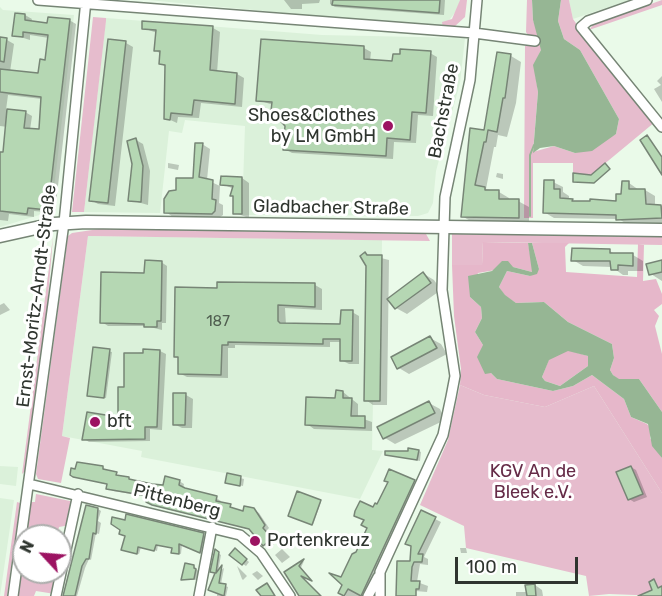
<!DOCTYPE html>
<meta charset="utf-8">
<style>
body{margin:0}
#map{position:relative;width:662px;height:596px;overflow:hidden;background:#eafae9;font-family:Rubik,sans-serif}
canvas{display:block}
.north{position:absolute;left:12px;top:524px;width:60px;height:60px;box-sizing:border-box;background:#fff;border:2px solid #acaeac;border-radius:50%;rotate:296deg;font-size:16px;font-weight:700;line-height:24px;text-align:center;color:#2f352f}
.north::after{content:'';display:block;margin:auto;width:21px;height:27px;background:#9c1362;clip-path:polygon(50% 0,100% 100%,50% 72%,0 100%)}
.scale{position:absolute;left:455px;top:557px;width:123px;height:27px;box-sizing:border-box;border:3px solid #2f352f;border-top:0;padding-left:8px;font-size:18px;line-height:21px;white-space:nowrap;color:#2f352f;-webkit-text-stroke:4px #fff;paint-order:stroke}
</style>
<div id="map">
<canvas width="662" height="596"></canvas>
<div class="north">N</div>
<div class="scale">100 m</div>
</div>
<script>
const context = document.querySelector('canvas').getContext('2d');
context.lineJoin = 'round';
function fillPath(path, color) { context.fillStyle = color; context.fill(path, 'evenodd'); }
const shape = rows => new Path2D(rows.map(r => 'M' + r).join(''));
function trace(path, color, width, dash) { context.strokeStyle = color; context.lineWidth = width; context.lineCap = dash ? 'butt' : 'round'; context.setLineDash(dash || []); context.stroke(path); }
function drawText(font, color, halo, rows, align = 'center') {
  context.font = font + ' Rubik,sans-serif'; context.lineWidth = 6; context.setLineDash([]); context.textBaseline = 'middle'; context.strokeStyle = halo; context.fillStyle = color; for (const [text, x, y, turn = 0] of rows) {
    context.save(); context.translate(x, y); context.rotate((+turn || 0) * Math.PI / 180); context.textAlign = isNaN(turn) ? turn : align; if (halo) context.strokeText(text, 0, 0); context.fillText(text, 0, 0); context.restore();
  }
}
const built = shape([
 [148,0,460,0,457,10,443,28],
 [569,0,630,0,573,19],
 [0,7,3,10,74,15,52,207,46,213,0,227],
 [106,18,322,35,465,38,460,83,436,171,433,203,428,213,418,216,305,215,277,211,277,213,267,215,242,215,245,126,185,120,182,133,169,131,160,213,84,212],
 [88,236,382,240,380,402,373,402,372,450,383,451,360,499,141,457,142,451,62,436],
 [0,466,18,467,16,486,0,484],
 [0,498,14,500,0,596]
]);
const green = shape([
 [460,0,467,0,465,17,454,27,443,28,442,22,452,19],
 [527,0,532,0,533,20,540,37,530,38,526,32],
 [561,0,569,0,573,19,582,32,655,122,591,175,573,173,573,163,533,163,533,218,524,218,525,46,541,43,541,50,534,65,538,92,533,152,554,146,575,153,616,134,619,119,580,50,564,39,558,21],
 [662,0,662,5,589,30,593,25],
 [93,17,106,18,106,21,84,212,72,212],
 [99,229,426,234,430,241,88,236,62,436,70,438,61,483,38,479,36,474,68,236,72,233],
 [452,234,662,237,662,245,483,242,482,265,452,265],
 [53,237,46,321,25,471,22,474],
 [460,385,484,395,545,407,594,386,662,493,662,596,609,594,589,596,586,576,466,548,464,526,420,505,448,440],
 [36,494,75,502,70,525,59,527,57,536,27,536,31,502,35,502],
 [17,502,20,503,7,596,4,596],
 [24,555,24,572,60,572,55,594,36,591,34,596,18,596]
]);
const forest = shape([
 [483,242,528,243,533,270,532,272,513,267,478,273,470,297,481,307,482,318,475,332,483,345,491,373,497,379,553,391,573,386,592,375,624,399,631,417,647,424,651,429,650,438,662,458,662,493,594,386,545,407,484,395,460,385,461,369,454,316,452,265,482,265],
 [532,243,569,243,565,247,566,272,637,277,638,244,644,245,643,281,656,279,662,294,662,304,654,310,659,316,655,326,662,354,662,412,639,379,618,379,613,375,610,370,614,358,612,344,568,322,544,302,516,303,505,296,499,287,507,271,530,276,539,269],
 [568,350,588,356,588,366,560,386,545,381,542,377,549,359]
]);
const water = shape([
 [532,0,561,0,558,21,564,39,580,50,619,119,616,134,592,151,575,153,554,146,540,148,533,153,538,92,533,65,541,50,533,20],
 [528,243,532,243,539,269,537,274,530,276,507,271,499,287,505,295,516,303,544,302,568,322,612,344,614,358,610,370,613,375,619,379,639,379,662,412,662,458,652,446,648,424,631,417,624,399,592,375,573,386,553,391,497,379,491,373,485,374,477,357,483,345,475,332,482,318,481,307,470,297,468,276,492,271,502,261,508,261,513,267,532,272],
 [568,351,588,356,588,366,560,386,545,381,542,377,549,360]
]);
const shadow = shape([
 [284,0,320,0,319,3,302,4,302,9,291,9],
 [330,0,445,0,444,15,335,7,330,4],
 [25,15,32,19,31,22,49,24,69,20,76,24,55,213,34,211,34,217,9,214,8,221,0,220,0,160,4,154,8,127,0,126,0,42,7,40,14,44,10,72,39,75,47,61,49,38,30,35,30,40,14,35],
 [8,95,42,99,41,131,30,130,32,116,25,112,6,110],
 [144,22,213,28,220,32,217,73,237,74,244,78,242,107,201,103,199,118,178,117,177,123,166,118,166,67,160,63,161,54,155,50,157,33,143,28],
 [262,41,364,48,371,52,370,61,394,62,401,56,430,53,437,57,433,116,418,115,416,143,394,142,393,159,292,153,285,149,286,126,273,105,258,100],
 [126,43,133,47,115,206,98,204,91,200],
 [511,56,521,62,516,103,507,137,498,135,496,147,494,147,486,189,499,192,509,198,509,201,518,201,529,207,529,223,472,222,462,216],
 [662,76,662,102,654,89,661,85,657,81],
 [136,140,143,144,150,171,148,205,130,200],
 [202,144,210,149,207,180,220,186,219,203,223,205,223,215,220,217,173,217,166,212,194,180],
 [168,163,179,165,178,170,168,168],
 [497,173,503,174,503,179,496,177],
 [242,178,249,183,249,218,235,213,235,197,232,195,234,189,222,184],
 [553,182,563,187,563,192,569,196,569,200,576,202,618,203,629,183,639,190,645,190,655,196,655,206,662,206,662,224,628,225,619,219,554,218,544,212],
 [610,251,616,255,633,255,643,261,643,271,628,271,628,275,623,275,612,267,583,266,573,260],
 [365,254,389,260,387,405,373,405,366,400,368,266],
 [161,262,167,266,166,323,162,323,162,330,146,326,108,326,102,322,146,274],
 [662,262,662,281,651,274],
 [424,274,434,280,441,290,407,314,396,308,389,299],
 [315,285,322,289,322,310,285,308,286,325,342,326,352,312,359,316,359,364,349,364,341,360,342,342,330,342,330,347,235,345,235,348,228,348,228,378,187,377,179,373,180,359,175,357,218,289],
 [4,303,10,310,0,315,0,305],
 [430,338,441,344,447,354,409,374,399,368],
 [94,349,112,352,106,398,89,395],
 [160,351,166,354,162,430,150,429,150,441,89,442,84,439,119,419,125,388,126,354],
 [343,392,358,404,358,417,372,422,372,431,314,429,307,424],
 [186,395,193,399,192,428,182,428,174,424],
 [429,403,440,409,445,420,395,444,385,438],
 [419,451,421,452,420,461,389,455],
 [103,467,107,472,135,482,164,487,179,481,184,484,183,488,216,498,221,501,221,503,230,506,235,510,244,512,253,509,259,513,269,528,266,531,275,541,274,544,269,548,264,545,252,530,159,507,148,501,149,497,113,491,108,488,109,485,76,477],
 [631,467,636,470,647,497,634,502,629,499],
 [228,475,244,479,243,486,227,482],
 [414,482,418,484,366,596,346,596,340,593,344,584,342,579,364,538,374,509],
 [298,493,321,502,313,525,289,515],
 [98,509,101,511,98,521,101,523,99,534,96,533,91,560,89,559,85,568,77,596,64,596],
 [435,519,441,522,424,557,428,559,428,565,420,564,417,582,428,586,427,592,404,590,411,563],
 [203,535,206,536,203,553,182,544,181,554,173,552,173,548,158,545,157,551,141,547,139,554,123,550],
 [460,548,466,548,467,553,461,553],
 [282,549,290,557,282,563,275,555],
 [216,552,221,555,218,572,224,568,221,584,228,587,226,596,217,596],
 [238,552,249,562,246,566,231,555],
 [304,561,298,574,321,596,301,596,286,573],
 [194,566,199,572,197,580,183,579],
 [237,566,247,576,243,580,242,579],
 [257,571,263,576,258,580,252,574],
 [535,585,542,590,543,596,516,596,516,592,527,592]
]);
const stream = shape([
 [530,216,530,155,534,145]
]);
const building = shape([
 [333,0,440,0,439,13,332,5,333,0],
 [15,13,25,14,25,20,47,23,48,17,70,19,48,210,28,208,27,214,0,211,0,152,3,152,7,109,26,111,24,128,39,129,41,97,0,92,0,69,38,73,40,59,45,60,48,35,23,32,23,37,12,36,15,13],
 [142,21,213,26,210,70,237,73,235,104,194,100,192,115,171,113,170,120,164,119,165,65,159,64,160,51,154,51,156,30,142,29,142,21],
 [0,37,7,38,4,62,0,61,0,37],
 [108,39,126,41,108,203,89,201,108,39],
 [261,39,364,46,364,59,392,61,393,54,400,54,400,49,431,51,426,113,412,112,410,140,387,138,386,156,283,150,285,126,271,111,272,102,256,101,261,39],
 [497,52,511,54,505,98,503,98,497,132,488,130,486,142,484,142,475,185,485,187,485,190,499,190,499,199,519,199,519,218,461,217,470,128,484,130,497,52],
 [647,135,662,157,662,175,640,140,647,135],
 [136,138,143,166,141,202,128,201,132,164,127,141,136,138],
 [195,143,203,143,199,177,213,180,212,199,216,200,215,211,212,214,164,213,164,199,169,191,176,190,176,178,193,178,195,143],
 [605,163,610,169,594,183,573,182,573,173,591,175,605,163],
 [221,176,242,177,242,214,233,214,233,196,230,196,233,186,220,185,221,176],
 [544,180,554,180,554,189,560,189,560,198,573,199,572,201,590,201,590,199,616,201,616,194,621,194,622,181,629,181,629,189,645,189,646,204,661,205,662,218,616,220,616,215,543,213,544,180],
 [572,248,610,249,610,253,633,253,633,266,618,265,618,270,611,270,610,261,571,261,572,248],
 [365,252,367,255,382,255,380,401,364,401,366,266,360,256,365,252],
 [145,260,162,261,161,321,157,321,157,327,144,327,144,324,100,323,101,272,144,273,145,260],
 [662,260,662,272,649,275,646,264,662,260],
 [423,272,431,283,395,309,387,299,423,272],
 [217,282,315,283,315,307,278,305,278,321,280,323,340,324,341,310,353,310,352,361,340,361,340,339,323,339,323,344,228,342,228,345,222,345,221,375,178,374,178,357,174,357,175,287,217,288,217,282],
 [430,336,437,348,397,369,391,357,430,336],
 [93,347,110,349,104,398,87,396,93,347],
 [143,349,160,350,157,427,145,427,145,439,82,440,87,412,118,417,118,387,124,387,124,353,143,353,143,349],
 [336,390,343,391,343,398,352,398,351,416,365,416,365,428,305,425,306,397,335,398,336,390],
 [173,393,186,393,185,425,173,425,173,393],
 [429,401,435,413,383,439,377,427,429,401],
 [408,448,419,450,417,460,385,455,385,451,408,451,408,448],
 [77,462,103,466,103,469,117,472,116,475,129,477,129,479,152,484,163,485,165,476,180,480,179,485,185,488,217,496,216,501,231,504,230,507,243,511,244,506,254,508,265,525,263,528,271,537,269,541,263,546,249,529,152,505,146,502,148,496,106,489,107,484,73,477,70,475,71,468,75,469,77,462],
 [631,466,643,494,628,500,616,472,631,466],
 [389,469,415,480,361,596,348,589,344,596,338,593,342,585,329,573,341,577,352,554,356,552,367,528,361,525,364,520,354,516,355,511,360,501,373,507,375,503,377,504,388,482,384,481,389,469],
 [227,473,241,476,240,486,225,483,227,473],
 [297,491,321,500,312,525,288,516,297,491],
 [86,505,98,508,96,534,93,533,89,559,86,559,82,566,75,596,63,596,86,505],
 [421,510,436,517,418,554,423,554,422,562,414,562,412,567,411,581,420,581,419,589,416,589,416,596,396,596,397,561,410,561,411,546,405,544,421,510],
 [126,514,204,533,200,553,179,544,179,554,171,553,172,548,156,545,154,551,138,547,137,554,121,550,125,536,119,534,120,530,111,524,112,517,125,520,126,514],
 [235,548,247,559,242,565,229,555,235,548],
 [215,549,219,552,216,573,222,565,219,583,226,584,224,596,208,590,215,573,210,572,215,549],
 [304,559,299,566,312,581,301,576,321,596,299,596,284,572,304,559],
 [185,563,194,565,194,568,196,569,194,579,181,580,185,563],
 [654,579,658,588,662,586,662,596,638,596,652,590,649,582,654,579],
 [267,583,275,596,261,596,256,590,267,583],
 [535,584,536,596,527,596,525,585,535,584]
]);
const minor = shape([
 [38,0,474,33,535,41],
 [647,0,588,21,581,27,662,127],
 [29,484,240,535,261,553,290,596],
 [13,596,64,223,86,0],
 [56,596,78,494],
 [199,596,212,527],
 [368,596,378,577],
 [380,596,380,572,443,435,451,397,455,376,442,290,445,197,470,80,477,0]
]);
const major = shape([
 [0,236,54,224,86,222,662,230]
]);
const markers = [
 [388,126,6,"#9c1362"],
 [95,422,6,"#9c1362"],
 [255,541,6,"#9c1362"]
];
const numberNames = [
 ["187",218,322]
];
const streetNames = [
 ["Bachstraße",444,111,-79],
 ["Gladbacher Straße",331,208,1],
 ["Ernst-Moritz-Arndt-Straße",37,296,-83],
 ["Pittenberg",177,501,14]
];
const poiNames = [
 ["Shoes&Clothes",376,116,"right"],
 ["by LM GmbH",376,137,"right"],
 ["bft",107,422],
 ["Portenkreuz",267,541]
];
const parkNames = [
 ["KGV An de",533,472],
 ["Bleek e.V.",533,493]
];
fillPath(built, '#dbf1da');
fillPath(green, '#e6bccd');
fillPath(forest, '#e6b7ca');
fillPath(water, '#96b694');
fillPath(shadow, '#0003');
trace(stream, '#96b694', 2);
fillPath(building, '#b5d7b3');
trace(building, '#778576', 1.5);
trace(minor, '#768575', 12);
trace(major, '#768575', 15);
trace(minor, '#fff', 9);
trace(major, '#fff', 12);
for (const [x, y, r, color] of markers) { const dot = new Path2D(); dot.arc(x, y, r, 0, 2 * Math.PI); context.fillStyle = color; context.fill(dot); trace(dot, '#fff', 2); }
drawText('15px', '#505e50', null, numberNames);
drawText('18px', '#2f352f', '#fff', streetNames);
drawText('18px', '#2f352f', '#fff', poiNames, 'left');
drawText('18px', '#652b47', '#fff', parkNames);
</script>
